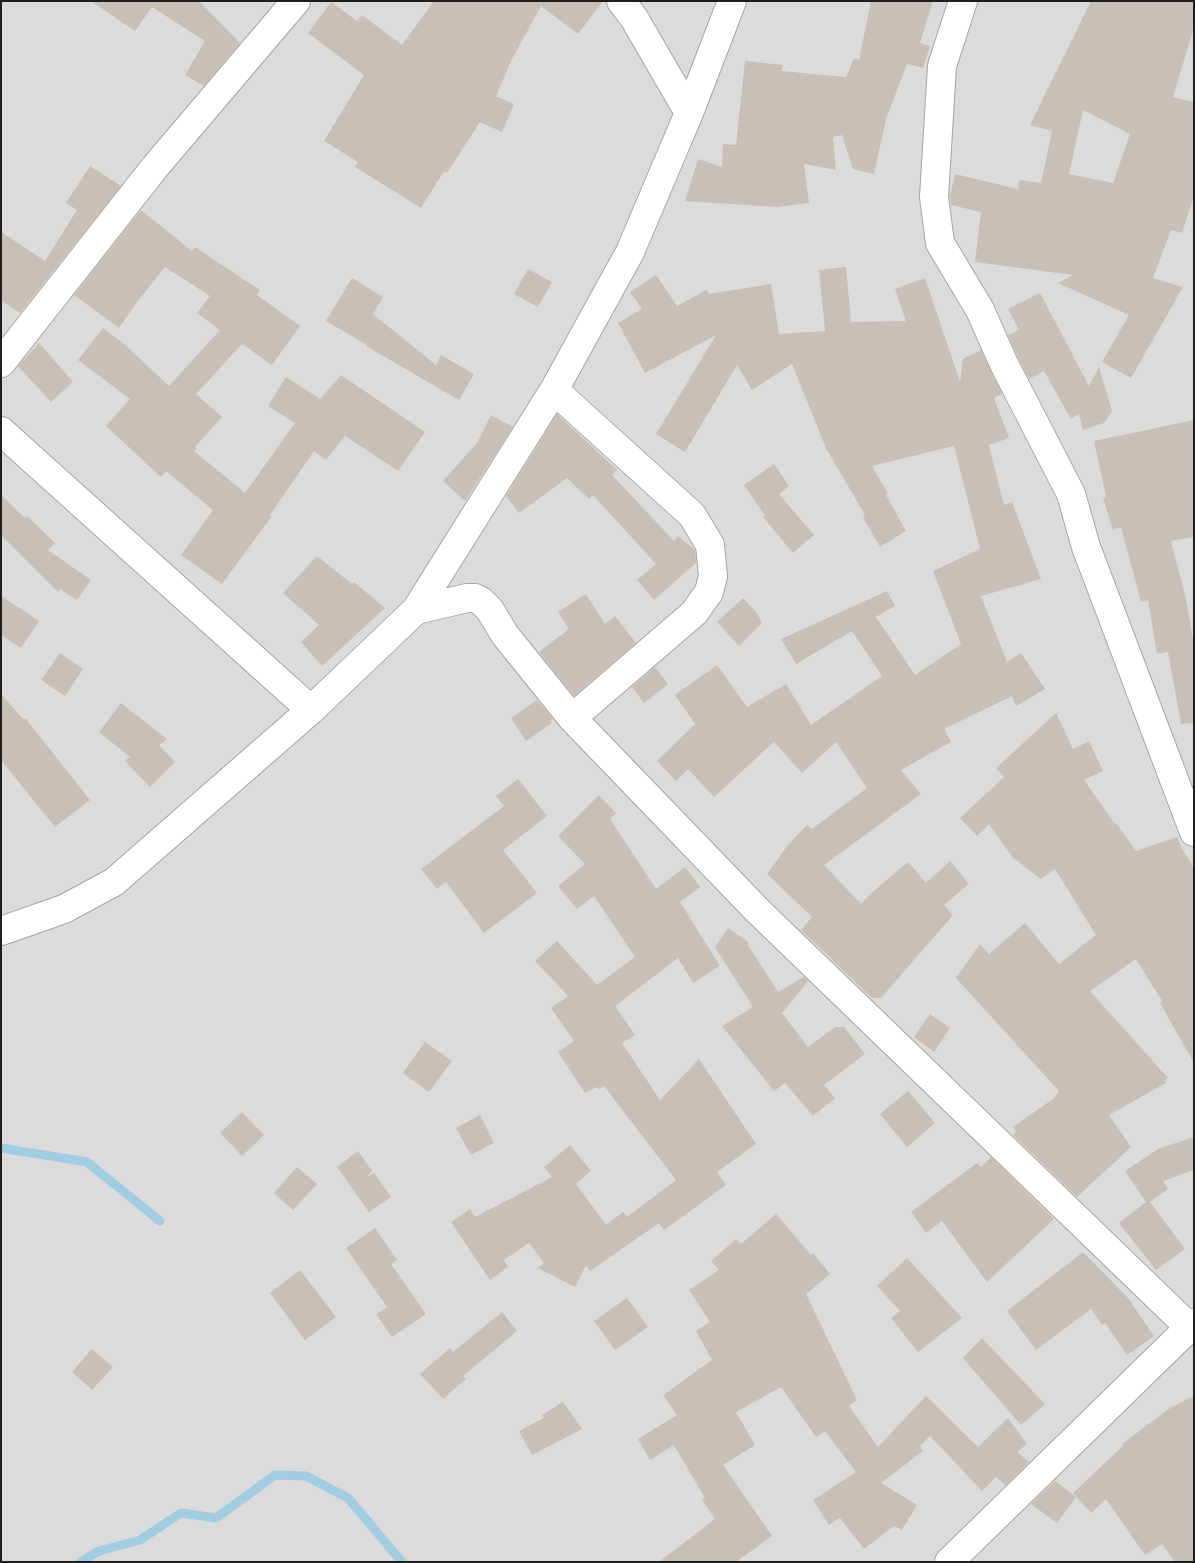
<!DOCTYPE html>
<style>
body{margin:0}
#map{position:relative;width:1195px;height:1563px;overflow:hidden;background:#f0ede4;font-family:"Roboto Condensed",sans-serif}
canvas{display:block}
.frame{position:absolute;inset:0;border:2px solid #1e1e1e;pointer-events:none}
</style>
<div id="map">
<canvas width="1195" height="1563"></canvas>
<div class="frame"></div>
</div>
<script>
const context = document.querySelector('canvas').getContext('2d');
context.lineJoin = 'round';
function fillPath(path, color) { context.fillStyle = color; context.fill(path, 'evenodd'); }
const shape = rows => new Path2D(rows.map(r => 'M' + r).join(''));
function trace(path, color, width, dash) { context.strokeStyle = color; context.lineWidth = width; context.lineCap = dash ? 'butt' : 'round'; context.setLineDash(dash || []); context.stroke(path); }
const residential = shape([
 [1,1,1194,1,1194,1562,1,1562]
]);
const stream = shape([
 [1,1148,87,1162,160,1221],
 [80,1562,99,1551,140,1540,181,1513,216,1518,275,1475,306,1476,348,1498,402,1562]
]);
const building = shape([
 [91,1,199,1,240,43,204,86,185,75,205,41,152,7,135,31],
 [434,1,603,1,578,34,541,6,512,59,496,96,514,104,502,132,480,122,447,173,444,171,421,208,355,167,358,162,324,141,364,75,308,33,331,2,357,21,362,15,402,45],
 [871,1,933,1,920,43,930,46,923,68,907,64,886,119,874,174,853,169,842,135,833,137,836,170,804,164,809,203,777,207,685,201,698,159,722,167,723,144,736,145,745,61,783,65,782,71,846,77,854,58,859,60],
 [1091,1,1194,1,1194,27,1173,97,1194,102,1194,196,1182,233,1171,230,1153,278,1183,287,1131,378,1102,362,1129,315,1058,283,1073,275,975,262,981,212,951,205,950,196,955,174,1018,189,1019,180,1041,183,1052,131,1030,125],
 [1083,110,1130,134,1113,183,1069,174],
 [90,166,121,186,20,313,1,300,1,232,45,261,77,210,66,203],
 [141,210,192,251,195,247,260,290,257,295,300,326,272,365,242,344,196,394,222,417,195,447,197,449,194,451,245,493,295,423,268,406,286,377,320,399,341,375,425,432,398,471,345,436,326,460,314,451,270,515,272,516,222,584,181,555,213,510,166,471,161,477,106,426,130,399,78,360,103,328,124,344,169,386,220,330,197,313,210,296,165,267,137,302,119,328,74,295],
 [846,267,851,322,906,321,895,289,925,278,960,382,963,359,981,350,1002,394,994,398,1009,438,989,445,1004,505,1012,502,1041,579,981,596,1007,662,1021,653,1045,689,1016,706,1012,696,944,729,951,742,901,770,921,794,824,865,861,904,869,895,908,862,926,883,950,861,969,884,944,905,953,915,881,998,872,998,801,930,812,917,767,874,788,845,807,825,812,829,867,788,836,742,802,773,774,742,714,797,688,769,676,781,657,761,695,724,675,695,717,665,747,707,786,684,811,725,882,676,852,631,796,664,781,639,887,591,895,606,876,617,915,675,961,644,933,571,980,549,954,446,872,466,888,494,886,495,906,531,880,547,863,517,865,515,826,448,792,364,752,390,737,365,685,452,656,434,716,335,645,373,618,323,642,309,630,292,656,275,677,306,706,290,709,294,771,284,779,334,825,331,819,270],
 [528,269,552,282,538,307,514,294],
 [352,278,383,297,373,314,436,365,441,355,474,374,459,400,366,346,367,345,326,321],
 [1040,293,1089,386,1099,367,1112,411,1104,423,1083,430,1079,414,1071,419,1044,371,1029,379,1018,357,1008,335,1019,330,1008,309],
 [39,343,73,382,51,402,18,366],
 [557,414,617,470,612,475,674,541,678,536,695,550,696,563,654,600,637,580,656,564,593,495,589,499,567,478,519,513,506,496],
 [491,415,513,427,465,501,443,481,477,443],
 [1194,420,1194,537,1171,541,1186,599,1194,645,1194,723,1181,724,1168,652,1157,654,1148,600,1141,602,1121,527,1113,530,1103,498,1106,497,1094,441],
 [774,464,789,486,779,494,814,535,793,553,763,517,765,516,744,485],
 [1,495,25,518,27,516,55,543,48,550,91,580,77,600,60,589,58,592,1,535],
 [317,556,352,584,354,582,385,608,322,666,301,642,319,625,283,593],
 [586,594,605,624,615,616,636,643,574,696,539,652,569,629,558,612],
 [1,596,39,621,21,648,1,635],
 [743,598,756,612,762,623,739,646,717,622],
 [60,653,83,669,65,696,41,680],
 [655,667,668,684,644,703,632,687],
 [1,694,23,719,26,719,90,800,55,827,1,760],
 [537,700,553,719,550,721,552,723,526,741,511,718],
 [121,703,167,739,159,745,175,762,150,787,125,761,130,757,99,732],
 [1056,713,1073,749,1089,741,1103,771,1084,780,1115,824,1116,823,1136,851,1177,837,1181,847,1194,868,1194,1063,1160,1003,1162,1001,1136,959,1090,991,1168,1078,1165,1080,1166,1083,1109,1115,1131,1147,1077,1197,1013,1135,1016,1132,1013,1127,1053,1099,1059,1091,956,978,980,944,989,954,1025,923,1059,964,1096,935,1055,869,1041,879,1013,858,989,824,977,836,960,818,1004,777,996,768],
 [518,779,547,816,503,850,537,893,484,933,446,882,437,889,421,869,504,806,496,796],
 [599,795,616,813,610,819,656,889,685,867,700,887,680,902,720,966,693,983,678,958,615,1006,635,1035,622,1043,660,1100,699,1059,756,1144,717,1172,726,1185,664,1230,659,1223,590,1271,586,1265,575,1287,538,1268,544,1263,529,1243,504,1260,508,1267,490,1280,451,1222,470,1209,475,1217,552,1177,544,1167,570,1145,591,1171,576,1184,606,1225,623,1212,627,1217,676,1180,604,1086,599,1089,597,1087,585,1093,558,1052,574,1041,551,1008,568,996,535,961,557,941,597,985,635,957,594,896,577,909,558,886,585,864,558,836],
 [728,928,748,942,748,945,778,992,804,977,808,981,782,1013,808,1047,835,1027,844,1027,865,1054,824,1085,835,1098,813,1116,785,1083,774,1091,722,1026,753,1007,715,947],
 [930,1014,950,1028,934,1052,914,1037],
 [425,1042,452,1061,429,1092,403,1073],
 [908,1091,935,1123,907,1147,880,1114],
 [242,1112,264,1135,242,1156,220,1133],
 [480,1115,494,1143,471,1155,456,1128],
 [1194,1137,1194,1170,1163,1181,1168,1189,1150,1202,1185,1249,1156,1270,1119,1223,1146,1202,1125,1171,1158,1149],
 [358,1151,372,1171,367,1177,374,1173,391,1197,369,1212,337,1167],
 [991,1157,1054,1219,987,1282,942,1221,926,1233,911,1212,977,1163,981,1167],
 [297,1167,317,1184,293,1210,274,1193],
 [776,1214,811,1255,813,1253,830,1274,806,1294,857,1400,849,1406,878,1447,926,1396,978,1447,1008,1418,1027,1444,1017,1452,1029,1462,1006,1485,996,1477,982,1491,930,1436,920,1446,923,1451,881,1483,917,1505,902,1530,894,1526,864,1549,840,1518,829,1525,813,1500,856,1472,825,1431,816,1437,781,1387,736,1412,755,1445,723,1465,772,1536,736,1562,659,1562,715,1519,702,1500,705,1498,674,1445,650,1460,638,1439,677,1415,663,1395,712,1360,696,1331,710,1322,689,1290,719,1270,711,1261,736,1239,741,1244],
 [375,1228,397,1260,391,1264,426,1314,392,1337,376,1314,387,1307,346,1248],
 [1083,1252,1128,1298,1154,1336,1127,1355,1105,1323,1102,1325,1091,1309,1036,1350,1007,1311],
 [907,1258,962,1318,918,1352,891,1318,900,1311,877,1286],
 [300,1270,336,1317,305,1340,270,1293],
 [627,1298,648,1327,615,1350,594,1321],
 [502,1312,517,1331,463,1376,466,1379,443,1399,420,1374,450,1348,453,1352],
 [982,1338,1045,1404,1021,1425,963,1358],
 [92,1349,113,1367,92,1390,72,1372],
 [1194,1396,1194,1562,1175,1562,1162,1544,1145,1555,1106,1499,1091,1513,1073,1493,1123,1446,1122,1444,1170,1408],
 [563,1402,582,1429,532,1455,519,1431,544,1418,542,1415],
 [1055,1481,1076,1497,1057,1523,1031,1504]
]);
const minor = shape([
 [621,1,634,18,689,113],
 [963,1,942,66,934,197,940,243,980,310,1004,364,1071,494,1086,547,1194,832],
 [1,363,155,167,296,1],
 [554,390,692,515,710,545,713,576,709,592,694,613,572,718],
 [1,431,311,710],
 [416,610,467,598,475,598,481,601,490,610,505,635,572,718,758,911,1189,1327],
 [1,931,64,909,114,882,311,710,416,610,554,390,630,252,689,113,732,1],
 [949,1562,1194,1323]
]);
fillPath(residential, '#dcdbdb');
trace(stream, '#a1cde1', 9);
fillPath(building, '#c8c0b6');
trace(minor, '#a5a5a5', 30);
trace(minor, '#fff', 28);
</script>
